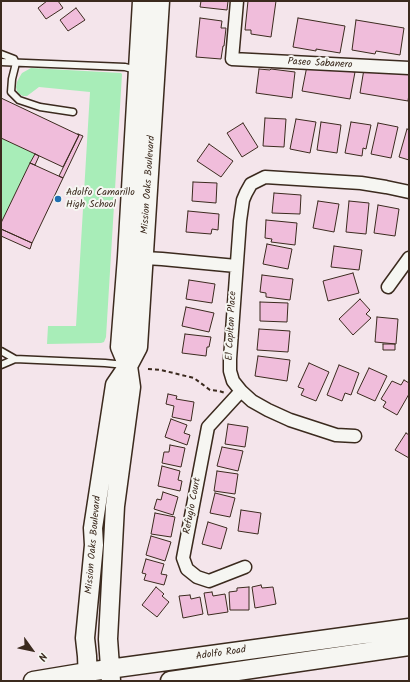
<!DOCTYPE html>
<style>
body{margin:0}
#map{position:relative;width:410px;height:682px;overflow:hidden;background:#f4e5eb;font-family:Kalam,sans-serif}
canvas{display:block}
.frame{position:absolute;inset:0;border:2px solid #3b2a1e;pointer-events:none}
.north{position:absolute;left:12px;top:630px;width:40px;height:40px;-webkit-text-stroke:3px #f6f6f2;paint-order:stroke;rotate:123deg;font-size:11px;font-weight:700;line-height:16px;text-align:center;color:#3b2a1e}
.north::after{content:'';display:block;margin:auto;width:14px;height:18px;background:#3b2a1e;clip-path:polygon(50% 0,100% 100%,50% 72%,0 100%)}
</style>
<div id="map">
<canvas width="410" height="682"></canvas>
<div class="frame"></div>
<div class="north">N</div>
</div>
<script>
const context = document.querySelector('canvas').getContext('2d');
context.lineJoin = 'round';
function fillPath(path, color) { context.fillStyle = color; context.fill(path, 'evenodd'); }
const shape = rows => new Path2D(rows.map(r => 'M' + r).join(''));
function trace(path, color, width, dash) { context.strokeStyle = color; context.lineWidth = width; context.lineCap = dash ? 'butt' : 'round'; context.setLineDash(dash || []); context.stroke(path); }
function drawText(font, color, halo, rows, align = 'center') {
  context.font = font + ' Kalam,sans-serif'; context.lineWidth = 4; context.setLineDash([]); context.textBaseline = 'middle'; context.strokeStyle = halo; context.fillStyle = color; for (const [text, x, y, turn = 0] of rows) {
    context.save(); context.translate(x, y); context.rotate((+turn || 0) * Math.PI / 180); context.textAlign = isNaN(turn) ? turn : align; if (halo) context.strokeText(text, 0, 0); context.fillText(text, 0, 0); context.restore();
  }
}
const green = shape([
 [31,68,121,73,122,74,106,337,104,342,101,343,47,344,48,326,76,326,90,92,39,87,27,96,23,96,19,94,17,91,16,87,17,82,19,78,22,73],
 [1,138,35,154,1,223]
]);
const building = shape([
 [47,1,58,1,63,8,46,19,38,8,47,1],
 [201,1,228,1,227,10,200,7,201,1],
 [248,1,276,1,271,37,251,34,251,30,245,30,248,1],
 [76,8,85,20,68,31,60,20,76,8],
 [200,18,222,21,221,28,226,28,224,46,223,46,221,59,196,57,200,18],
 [298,18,345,26,340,53,316,49,316,51,293,47,298,18],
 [356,20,404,28,400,55,376,51,375,54,352,50,356,20],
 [307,66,329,70,330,68,355,72,350,99,302,91,307,66],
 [259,69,270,70,271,69,295,72,292,98,256,93,259,69],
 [364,69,387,73,388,71,409,74,409,94,408,101,360,93,364,69],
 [1,98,79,135,63,167,1,138,1,98],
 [265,118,286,119,284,147,263,146,265,118],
 [296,119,316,122,310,153,290,149,296,119],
 [321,122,341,125,337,153,317,150,321,122],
 [351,122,371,125,366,149,363,148,362,156,345,153,351,122],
 [243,123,258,147,242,157,227,133,243,123],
 [378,123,398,127,391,158,371,154,378,123],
 [407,129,409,130,409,160,399,157,407,129],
 [78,134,83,136,63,178,59,176,79,135,78,135,78,134],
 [209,144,233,161,221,177,197,161,209,144],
 [35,154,39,156,35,165,30,163,35,154],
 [30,163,63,178,32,243,1,229,1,223,30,163],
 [193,182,217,183,216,203,192,201,193,182],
 [274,193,301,195,300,214,272,213,274,193],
 [318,201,339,204,334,232,313,228,318,201],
 [349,201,369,203,366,234,346,232,349,201],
 [378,205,399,209,395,236,374,233,378,205],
 [188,211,219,214,218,230,212,229,211,234,186,232,188,211],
 [266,220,297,223,295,245,271,242,272,239,265,238,266,220],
 [1,229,32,243,30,249,1,236,1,229],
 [267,244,292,249,288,269,263,264,267,244],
 [334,246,362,250,359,270,331,267,334,246],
 [353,273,359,293,328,301,323,281,353,273],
 [262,275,293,279,290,300,266,297,266,293,260,292,262,275],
 [189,280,215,284,212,303,186,299,189,280],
 [360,299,370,310,366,314,371,318,353,335,339,319,360,299],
 [260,302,288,303,287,322,260,321,260,302],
 [186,307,214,313,209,332,182,326,186,307],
 [377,317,398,319,396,344,375,342,377,317],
 [259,329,290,331,288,352,257,350,259,329],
 [185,334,211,337,209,347,207,347,206,356,182,353,185,334],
 [383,344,395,344,395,350,383,350,383,344],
 [258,356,290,360,287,381,255,376,258,356],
 [309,363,329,372,316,401,301,395,304,389,298,387,309,363],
 [339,365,359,373,351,395,345,393,342,401,327,395,339,365],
 [369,368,387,376,375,401,357,393,369,368],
 [404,380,409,383,409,394,397,415,383,407,386,402,381,399,392,381,401,385,404,380],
 [168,394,177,396,176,399,194,402,191,421,172,417,174,406,166,404,168,394],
 [171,419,187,425,184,433,190,435,187,445,165,437,171,419],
 [228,424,248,427,245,447,225,444,228,424],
 [406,433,409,435,409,458,395,450,406,433],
 [170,445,185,448,181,467,162,463,164,452,169,452,170,445],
 [222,447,243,451,238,471,217,466,222,447],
 [162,466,180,471,178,480,182,481,180,491,158,486,162,466],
 [217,471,238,474,235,494,214,491,217,471],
 [163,492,178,497,173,515,154,509,157,499,161,500,163,492],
 [215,493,235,498,230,517,210,513,215,493],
 [241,510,261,513,258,534,238,531,241,510],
 [155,513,175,517,171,537,151,534,155,513],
 [208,522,227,528,221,549,202,544,208,522],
 [151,536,171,542,165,561,146,555,151,536],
 [146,559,164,564,161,574,167,575,164,585,144,580,146,574,142,573,146,559],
 [261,585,262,588,273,587,276,604,255,608,252,587,261,585],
 [156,587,164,594,162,596,169,602,157,617,142,605,156,587],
 [249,587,249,610,230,610,229,592,237,591,237,588,249,587],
 [212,592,213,596,225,594,228,612,208,615,204,593,212,592],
 [190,595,191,599,200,597,203,614,183,618,179,596,190,595]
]);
const path = shape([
 [148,369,161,370,194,378,210,390,219,391,225,393]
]);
const service = shape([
 [1,54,14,59,16,63,12,79,11,92,19,100,40,107,73,112],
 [1,62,125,67,136,70],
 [1,351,15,359],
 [1,365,15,359,105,363,125,365]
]);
const minor = shape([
 [237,1,232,59,409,68],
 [144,258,162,259,236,266],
 [388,287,409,258],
 [241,391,208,427,183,558,187,569,197,577,209,581,245,567],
 [355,436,336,435,290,420,268,410,252,401,241,391,233,381,230,371,230,359,240,221,243,200,246,193,251,184,265,177,361,183,386,187,409,192]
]);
const secondary = shape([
 [33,681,87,672,409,628],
 [88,681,87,656,85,638,94,545,93,528,115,385,128,366,138,347,160,1],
 [111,681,108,639,115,506,131,387,128,366,120,347,127,257,142,1],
 [170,681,409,646]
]);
const markers = [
 [58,199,4,"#1f6fb2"]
];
const streetNames = [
 ["Paseo Sabanero",320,64,3],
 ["Mission Oaks Boulevard",149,185,-86],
 ["El Capitan Place",232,326,-87],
 ["Refugio Court",193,506,-79],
 ["Mission Oaks Boulevard",94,545,-85],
 ["Adolfo Road",221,654,-8]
];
const poiNames = [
 ["Adolfo Camarillo",66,193],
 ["High School",66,205]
];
fillPath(green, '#a8edb8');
fillPath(building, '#f0bddb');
trace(building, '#3b2a1e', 1);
trace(service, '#3b2a1e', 9);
trace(minor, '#3b2a1e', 15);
trace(secondary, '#3b2a1e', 21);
trace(path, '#3b2a1e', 2, [4, 3]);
trace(service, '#f6f6f2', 6);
trace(minor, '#f6f6f2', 12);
trace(secondary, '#f6f6f2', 18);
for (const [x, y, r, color] of markers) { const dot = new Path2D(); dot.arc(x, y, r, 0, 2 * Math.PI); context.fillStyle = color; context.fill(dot); trace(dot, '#f6f6f2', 1.5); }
drawText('10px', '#3b2a1e', '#f6f6f2', streetNames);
drawText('10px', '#3b2a1e', '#f6f6f2', poiNames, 'left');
</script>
